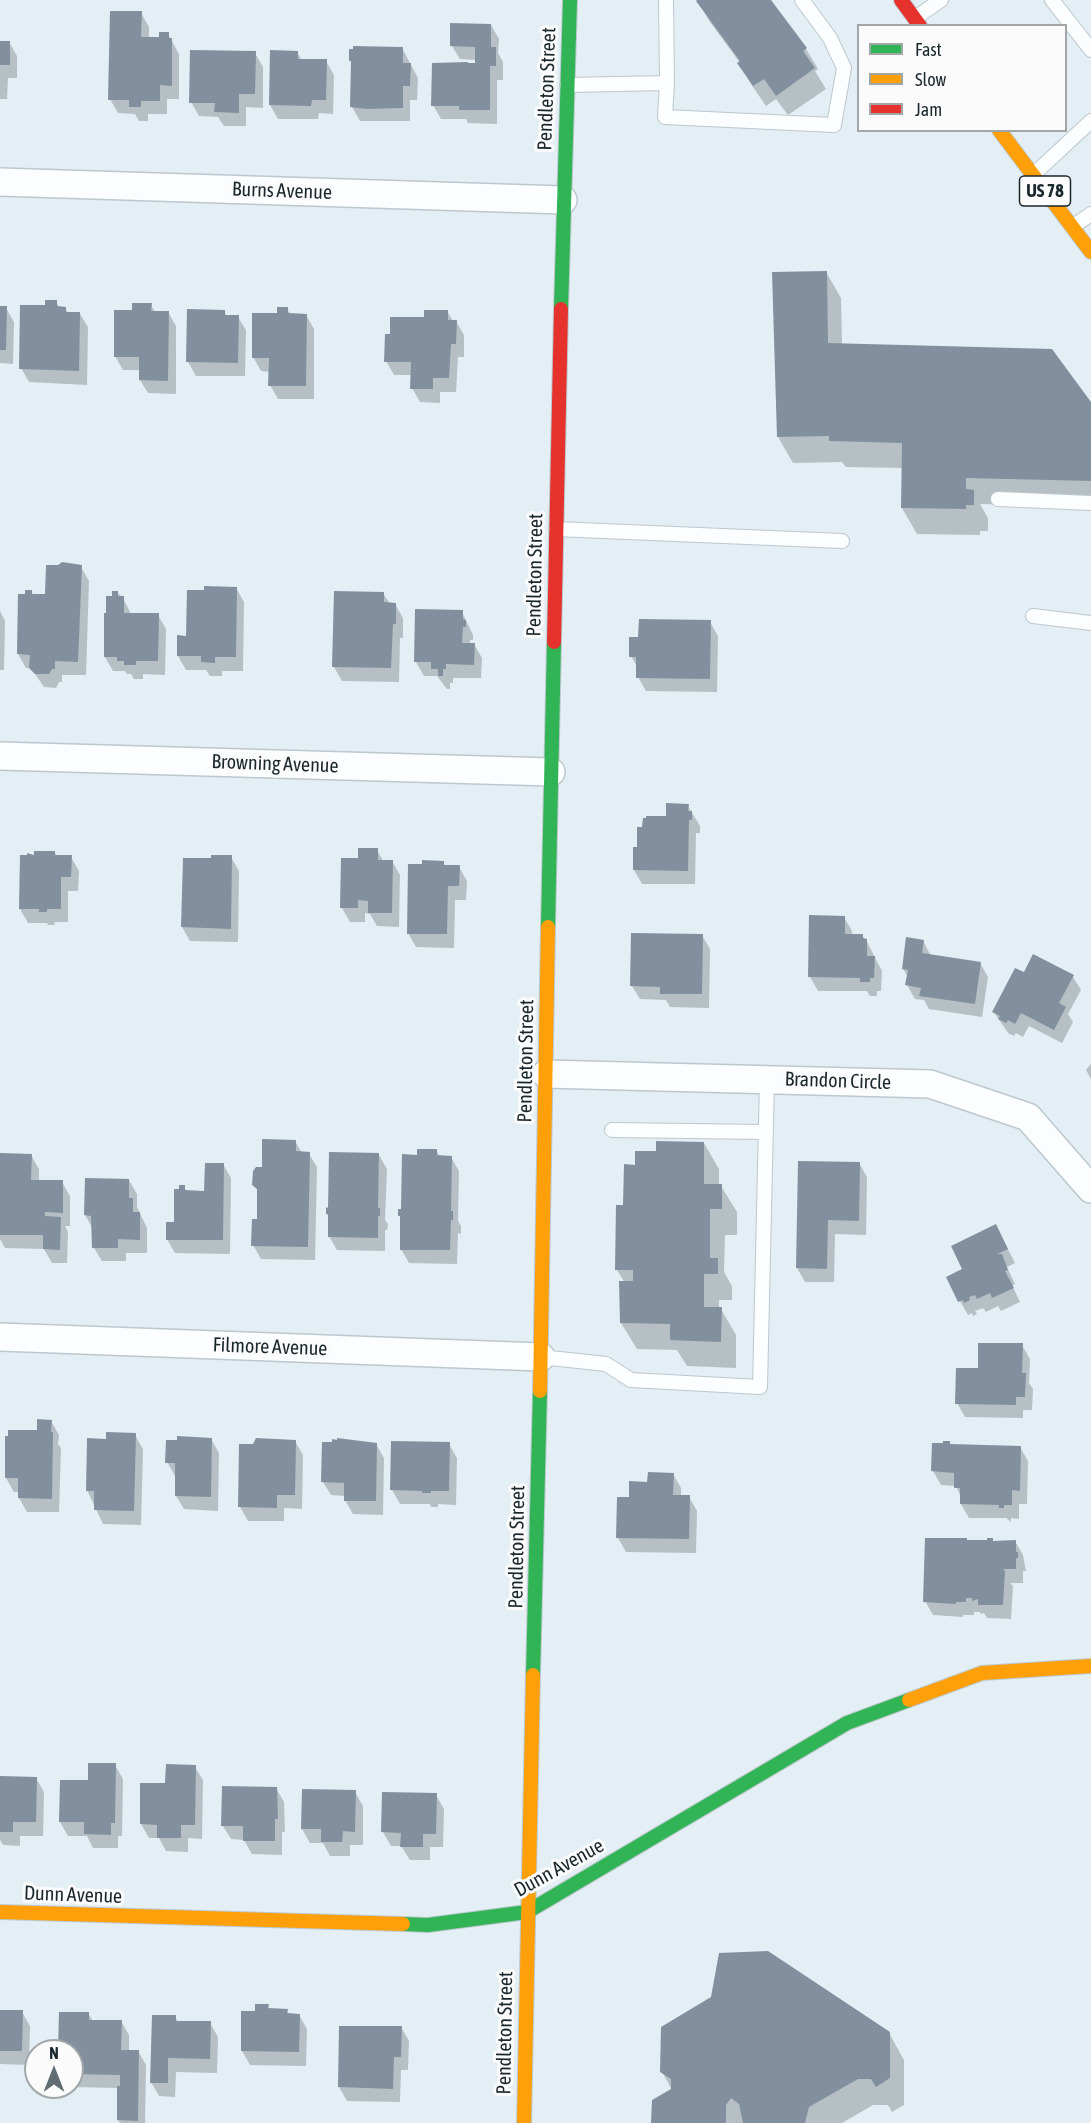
<!DOCTYPE html>
<style>
body{margin:0}
#map{position:relative;width:1091px;height:2123px;overflow:hidden;background:#e3eff5;font-family:"Asap Condensed",sans-serif}
canvas{display:block}
.legend{position:absolute;left:857px;top:24px;width:210px;height:108px;box-sizing:border-box;background:#fbfbfb;border:2px solid #a1a7a9;margin:0;padding:8px 10px;list-style:none;font-size:18px;color:#1a282e}
.legend li{display:flex;align-items:center;gap:12px;height:30px}
.legend b{width:30px;border:2px solid #a1a7a9}
.north{position:absolute;left:24px;top:2039px;width:60px;height:60px;box-sizing:border-box;background:#fbfbfb;border:2px solid #a1a7a9;border-radius:50%;rotate:0deg;font-size:16px;font-weight:700;line-height:24px;text-align:center;color:#1a282e}
.north::after{content:'';display:block;margin:auto;width:21px;height:27px;background:#606e74;clip-path:polygon(50% 0,100% 100%,50% 72%,0 100%)}
</style>
<div id="map">
<canvas width="1091" height="2123"></canvas>
<ul class="legend">
<li><b style="height:8px;background:#30b455"></b>Fast</li>
<li><b style="height:8px;background:#ff9f0a"></b>Slow</li>
<li><b style="height:8px;background:#e5322d"></b>Jam</li>
</ul>
<div class="north">N</div>
</div>
<script>
const context = document.querySelector('canvas').getContext('2d');
context.lineJoin = 'round';
function fillPath(path, color) { context.fillStyle = color; context.fill(path, 'evenodd'); }
const shape = rows => new Path2D(rows.map(r => 'M' + r).join(''));
function trace(path, color, width, dash) { context.strokeStyle = color; context.lineWidth = width; context.lineCap = dash ? 'butt' : 'round'; context.setLineDash(dash || []); context.stroke(path); }
function drawText(font, color, halo, rows, align = 'center') {
  context.font = font + ' "Asap Condensed",sans-serif'; context.lineWidth = 6; context.setLineDash([]); context.textBaseline = 'middle'; context.strokeStyle = halo; context.fillStyle = color; for (const [text, x, y, turn = 0] of rows) {
    context.save(); context.translate(x, y); context.rotate((+turn || 0) * Math.PI / 180); context.textAlign = isNaN(turn) ? turn : align; if (halo) context.strokeText(text, 0, 0); context.fillText(text, 0, 0); context.restore();
  }
}
const shadow = shape([
 [700,0,770,0,806,49,818,69,815,71,826,89,788,115,776,99,766,106,751,84,740,63,710,22,698,1],
 [141,13,149,27,149,39,160,39,168,34,179,54,179,99,167,99,167,114,148,114,148,121,139,121,135,114,118,113,110,99],
 [491,25,499,39,498,53,503,62,503,80,497,80,497,124,468,123,466,119,441,119,433,105,477,65,477,60,460,59,452,46],
 [0,42,9,42,17,56,17,78,8,78,7,99,0,99],
 [402,48,418,78,417,100,410,100,410,121,360,121,352,107,352,63,350,60],
 [297,52,302,60,326,61,334,75,333,114,319,113,318,119,278,119,270,105],
 [255,53,263,67,263,108,246,107,246,126,224,126,218,117,199,116,191,102],
 [826,272,841,298,842,344,1091,404,1091,507,980,504,988,518,988,531,980,531,980,535,917,534,902,508,903,468,846,467,842,462,793,463,778,437],
 [56,302,60,308,65,308,68,313,80,314,88,327,87,385,29,382,21,368,47,307],
 [151,305,155,312,168,312,176,326,176,394,148,393,140,380,140,370,123,370,115,356,133,311],
 [0,307,6,308,14,322,13,364,0,363],
 [287,309,291,315,306,315,314,329,314,399,278,399,270,385,270,372,261,371,253,357,278,314],
 [224,311,227,317,238,317,246,330,245,376,196,376,188,362],
 [447,311,453,321,456,321,464,335,464,357,458,357,456,392,440,392,440,403,420,402,412,388,412,375,394,375,386,361,391,335],
 [81,567,89,581,86,675,62,675,62,682,59,682,56,688,44,687,31,668,26,668,18,654,26,596,31,591,34,596,47,596],
 [236,588,244,602,243,671,222,671,222,676,210,676,206,670,186,670,178,656],
 [117,592,123,598,131,614,158,615,166,629,165,675,143,674,143,679,134,679,131,674,127,674,125,671,113,671,105,657,113,598],
 [383,593,390,604,395,604,403,618,403,638,400,638,399,682,342,681,334,667],
 [0,611,5,621,4,670,0,670],
 [416,611,462,612,473,635,473,640,470,640,470,644,474,644,482,658,481,678,453,678,453,683,450,683,450,689,447,689,437,676,424,676,416,662],
 [710,622,718,636,717,692,646,691,638,677,638,668,631,656,640,639],
 [688,806,700,826,700,833,696,833,695,884,642,884,634,870,644,828],
 [377,850,383,861,392,861,400,875,399,927,377,926,370,914,365,913,365,922,350,922,342,908,360,860],
 [55,853,57,856,71,857,79,871,78,891,68,891,68,922,55,922,54,925,48,925,47,923,28,923,20,909],
 [231,857,239,871,238,942,190,941,182,927,184,859,213,860],
 [443,862,446,867,459,867,467,881,466,900,455,900,454,948,416,947,408,933],
 [844,917,852,931,852,936,862,936,866,940,882,971,881,991,877,991,877,996,870,996,867,991,818,991,810,977],
 [702,935,710,949,709,1008,670,1007,666,1000,640,999,632,986],
 [923,941,931,956,980,963,988,977,982,1017,929,1009,924,1000,915,999,907,985,908,977,903,969],
 [1024,974,1073,977,1081,990,1068,1014,1073,1022,1062,1043,1029,1026,1023,1037,1016,1033,1014,1036,1008,1033,994,1012],
 [1091,1064,1091,1079,1086,1070],
 [295,1141,302,1153,309,1154,317,1167,315,1260,261,1259,253,1245,258,1221,259,1193,254,1184,263,1169],
 [704,1143,719,1169,719,1186,721,1186,737,1212,737,1235,725,1235,724,1272,732,1286,732,1300,719,1300,719,1309,721,1309,736,1335,736,1368,687,1366,677,1350,637,1349,621,1323,621,1283,625,1283,617,1270,625,1206,637,1167,657,1153],
 [436,1150,440,1157,451,1157,459,1171,458,1221,461,1226,461,1234,458,1233,457,1264,409,1263,401,1249,402,1219,400,1211,402,1211,419,1157],
 [0,1155,31,1155,39,1169,39,1181,62,1182,70,1196,70,1226,65,1226,68,1232,67,1263,52,1263,44,1249,5,1248,0,1239],
 [379,1155,387,1169,385,1220,388,1224,387,1230,385,1230,385,1251,337,1250,329,1236,329,1218,327,1214],
 [799,1162,859,1163,867,1177,866,1235,835,1234,834,1282,805,1282,797,1268],
 [223,1164,231,1178,230,1254,175,1253,167,1239,175,1224,181,1190,184,1187,187,1192,206,1192],
 [129,1180,137,1194,137,1207,147,1228,147,1253,126,1253,126,1261,102,1261,94,1248,93,1229,85,1215],
 [996,1226,1015,1263,1007,1267,1015,1284,1012,1285,1020,1302,1001,1311,998,1306,986,1312,983,1308,975,1311,977,1314,973,1316,972,1313,968,1315,960,1301,964,1270],
 [1022,1345,1030,1359,1029,1383,1033,1389,1032,1410,1023,1410,1023,1418,965,1417,957,1403,979,1369],
 [51,1421,59,1435,58,1444,61,1448,59,1512,27,1512,19,1498,20,1492,14,1492,6,1478,7,1438,39,1432],
 [135,1435,143,1449,141,1525,103,1524,87,1490],
 [211,1439,219,1453,218,1511,184,1509,176,1496,175,1476,167,1462],
 [295,1441,303,1455,302,1509,284,1508,284,1521,248,1521,240,1507],
 [949,1443,951,1445,1020,1447,1028,1461,1027,1504,1019,1504,1019,1519,1011,1518,1011,1522,1006,1518,969,1518,961,1504,961,1497,956,1486,941,1485,933,1471],
 [376,1444,384,1458,383,1515,353,1514,345,1500,345,1496,331,1495,323,1482],
 [449,1444,457,1458,456,1505,438,1504,438,1507,431,1507,430,1504,400,1504,392,1490],
 [673,1474,681,1488,681,1497,689,1497,697,1511,696,1553,626,1552,618,1538,630,1498,649,1484],
 [1015,1541,1023,1555,1026,1571,1023,1571,1023,1583,1010,1583,1013,1586,1011,1619,987,1618,984,1613,981,1614,980,1612,974,1612,974,1615,963,1615,963,1617,933,1615,925,1601,967,1542],
 [115,1765,123,1779,122,1836,118,1836,118,1848,93,1848,87,1836,68,1836,60,1822,61,1781,89,1782],
 [195,1767,203,1780,202,1839,188,1838,188,1852,166,1851,159,1838,149,1838,141,1824,167,1785],
 [0,1778,36,1778,44,1792,43,1836,20,1836,20,1846,3,1845,0,1840],
 [276,1788,284,1802,285,1832,282,1832,282,1855,252,1854,244,1840,231,1839,223,1826],
 [303,1791,355,1792,363,1806,363,1845,350,1845,350,1856,330,1856,323,1843,310,1843,302,1829],
 [436,1795,444,1809,443,1847,430,1847,430,1860,410,1860,401,1846,391,1846,383,1832],
 [268,2006,270,2010,287,2010,289,2015,299,2015,307,2029,306,2066,250,2065,242,2051,257,2012],
 [0,2011,22,2012,30,2026,29,2065,0,2064],
 [88,2013,93,2021,121,2021,129,2035,129,2051,138,2051,146,2065,145,2123,120,2123,118,2120,119,2088,72,2087,72,2051,60,2051],
 [175,2017,178,2022,210,2023,218,2037,217,2073,176,2072,175,2097,159,2096,151,2082],
 [401,2027,409,2041,408,2070,401,2070,400,2102,347,2101,339,2087],
 [889,2033,904,2060,904,2105,892,2112,888,2105,873,2105,842,2123,653,2123,672,2090,662,2072]
]);
const building = shape([
 [697,0,771,0,807,48,803,51,815,68,776,96,764,79,753,86,737,63,740,61,696,1],
 [110,11,142,11,141,37,159,37,159,32,169,32,169,38,172,38,172,86,160,85,160,101,141,101,141,107,129,107,129,100,108,100],
 [450,23,491,24,491,47,496,47,496,66,490,66,490,110,459,110,459,106,431,106,432,63,468,62,468,63,475,63,475,47,450,46],
 [0,41,10,41,10,65,0,65],
 [353,46,403,47,403,63,411,63,410,86,403,86,403,108,367,109,350,107,351,61,349,61,349,49,353,49],
 [190,50,256,51,255,94,239,94,239,113,214,112,215,103,189,103],
 [270,50,298,51,298,59,327,59,326,100,312,100,311,106,269,105],
 [827,271,828,343,1052,349,1091,402,1091,481,966,478,966,489,974,490,974,505,966,505,966,509,901,508,902,443,829,441,829,436,777,437,772,272],
 [45,300,57,300,57,306,66,307,66,312,80,312,79,371,19,369,20,305,45,305],
 [132,303,152,303,151,311,169,311,168,381,139,380,139,357,114,357,114,310,132,310],
 [0,306,7,306,6,350,0,350],
 [277,307,288,307,288,313,307,314,306,386,268,386,269,358,252,358,252,313,277,313],
 [187,309,225,310,225,315,239,315,238,363,186,362],
 [424,310,448,310,448,320,457,320,456,344,451,344,449,378,433,378,433,389,410,389,411,362,384,362,385,334,390,334,390,317,424,317],
 [62,562,82,565,78,662,55,661,55,669,52,669,49,674,35,674,29,668,30,655,17,654,18,594,25,594,25,590,32,590,32,594,45,594,46,565,58,565],
 [204,586,237,587,236,657,215,657,215,663,201,662,201,656,177,656,177,635,186,636,187,590,204,590],
 [112,591,118,591,118,596,124,596,124,613,159,613,158,661,136,661,136,665,124,665,124,661,117,661,117,657,104,657,104,613,106,613,106,596,112,596],
 [334,591,384,592,384,602,396,603,396,624,393,624,391,668,332,667],
 [415,609,463,610,463,619,466,620,466,627,463,627,462,643,475,643,474,665,446,664,446,669,443,669,443,676,438,676,438,669,431,669,431,662,414,662],
 [639,619,711,620,710,679,636,678,636,657,629,657,629,637,638,637],
 [666,803,689,804,688,811,692,811,692,820,689,820,688,871,633,870,633,847,637,847,637,827,642,827,643,818,646,818,646,816,666,816],
 [358,848,378,848,378,860,393,860,392,913,368,913,368,901,358,900,358,908,340,908,341,858,358,858],
 [34,851,55,851,55,855,72,855,71,877,61,877,61,909,47,909,47,912,39,912,39,909,19,909,20,855,27,855,27,853,34,855],
 [211,855,232,855,231,929,181,927,183,858,211,858],
 [422,860,444,861,444,865,460,865,459,886,448,886,447,934,407,934,408,864,422,864],
 [809,915,845,916,845,934,863,934,863,938,867,939,867,956,875,956,874,978,870,978,870,982,860,982,860,978,808,977],
 [631,933,703,934,702,994,660,994,660,987,630,986],
 [906,937,924,940,922,953,981,962,975,1004,919,996,921,988,905,985,908,970,902,969],
 [1033,954,1074,975,1059,1003,1066,1007,1054,1030,1021,1013,1015,1024,1008,1020,1006,1023,998,1019,1000,1016,992,1012,1015,968,1024,972],
 [262,1139,296,1140,296,1151,310,1152,308,1247,251,1246,252,1219,257,1219,257,1189,252,1185,253,1171,256,1167,262,1167],
 [656,1141,704,1142,704,1184,722,1184,722,1209,710,1209,710,1258,718,1258,718,1274,704,1274,704,1307,722,1307,721,1342,670,1340,670,1324,620,1323,619,1281,633,1281,633,1270,615,1270,616,1205,623,1205,624,1164,635,1165,635,1151,656,1151],
 [417,1149,437,1149,437,1155,452,1156,451,1211,453,1211,453,1220,451,1220,450,1250,400,1250,400,1216,398,1216,398,1209,401,1209,402,1154,417,1155],
 [329,1152,379,1153,378,1208,380,1208,380,1216,378,1216,378,1238,328,1237,328,1214,326,1214,326,1207,328,1208],
 [0,1153,32,1154,31,1180,63,1180,63,1213,45,1212,45,1216,61,1217,60,1250,43,1249,43,1235,0,1235],
 [798,1161,860,1162,859,1221,828,1220,827,1269,796,1268],
 [205,1163,224,1163,223,1240,166,1240,166,1222,174,1222,174,1189,179,1189,179,1185,185,1185,185,1190,204,1191],
 [85,1178,129,1179,129,1198,133,1198,133,1212,140,1212,140,1240,118,1239,118,1248,92,1248,91,1216,84,1215],
 [996,1224,1008,1249,997,1254,1002,1254,1008,1270,1005,1271,1014,1288,992,1298,990,1293,977,1299,975,1295,969,1297,970,1300,964,1303,963,1300,958,1302,946,1277,962,1269,951,1246],
 [978,1343,1023,1343,1022,1373,1026,1373,1025,1397,1016,1397,1016,1405,955,1404,956,1368,978,1368],
 [37,1419,52,1420,51,1432,53,1432,52,1499,18,1498,18,1478,5,1478,5,1436,8,1436,8,1430,37,1430],
 [106,1432,136,1433,134,1511,94,1510,94,1491,86,1491,87,1438,106,1439],
 [177,1436,212,1438,211,1497,175,1496,175,1463,165,1463,166,1440,177,1440],
 [256,1438,296,1440,295,1495,277,1495,277,1508,238,1507,239,1444,253,1444],
 [337,1438,377,1443,376,1501,344,1501,344,1483,321,1482,322,1442,332,1442,332,1439,337,1440],
 [391,1441,450,1442,449,1491,431,1491,431,1493,422,1493,422,1491,390,1490],
 [943,1441,950,1441,950,1444,1021,1446,1020,1491,1012,1490,1012,1505,1004,1505,1004,1508,999,1508,999,1505,960,1504,960,1488,954,1488,954,1473,931,1471,932,1443,943,1443],
 [648,1472,674,1473,673,1495,690,1495,689,1539,616,1538,617,1497,629,1497,629,1481,647,1482],
 [925,1538,967,1538,967,1540,987,1540,987,1538,993,1538,993,1541,1016,1540,1016,1552,1018,1552,1018,1558,1016,1558,1016,1569,1003,1569,1005,1571,1003,1605,978,1605,978,1599,972,1601,972,1598,966,1598,966,1602,956,1602,956,1604,923,1602],
 [88,1763,116,1763,115,1823,111,1823,111,1835,84,1834,84,1822,59,1822,60,1780,88,1780],
 [166,1764,196,1765,195,1825,181,1825,181,1838,157,1838,157,1825,140,1824,140,1783,165,1783],
 [0,1776,37,1777,36,1822,13,1822,13,1832,0,1832],
 [222,1786,277,1787,278,1819,275,1819,275,1841,243,1841,243,1826,221,1826],
 [302,1789,356,1790,355,1832,343,1831,342,1842,321,1842,321,1829,301,1829],
 [382,1792,437,1793,436,1834,423,1834,423,1847,400,1847,401,1833,381,1832],
 [768,1951,890,2032,890,2078,876,2087,871,2079,858,2079,809,2107,805,2123,743,2123,739,2104,731,2098,726,2105,726,2123,651,2123,652,2100,671,2089,671,2079,660,2072,661,2027,711,1997,719,1953],
 [255,2004,269,2004,268,2008,288,2009,287,2013,300,2014,299,2052,241,2051,241,2011,255,2011],
 [0,2010,23,2010,22,2051,0,2051],
 [59,2012,89,2012,89,2020,122,2020,121,2050,139,2050,138,2121,117,2120,117,2086,120,2086,120,2075,72,2074,72,2051,58,2051],
 [152,2015,176,2015,176,2021,211,2021,210,2059,168,2058,168,2083,150,2083],
 [339,2026,402,2026,401,2057,394,2057,393,2089,338,2087]
]);
const lane = shape([
 [1052,0,1091,50],
 [915,18,941,0],
 [667,83,665,117,834,125,844,68,830,38,802,0],
 [567,85,667,83,666,0],
 [1033,175,1091,121],
 [1072,227,1091,214],
 [998,499,1091,503],
 [556,529,842,541],
 [1033,616,1091,623],
 [612,1130,765,1132],
 [541,1357,606,1364,631,1380,760,1387,767,1079]
]);
const street = shape([
 [0,182,563,200],
 [0,756,551,772],
 [546,1074,930,1084,1028,1117,1091,1189],
 [0,1337,541,1357]
]);
const fast = shape([
 [561,309,570,0],
 [548,927,554,642],
 [533,1675,540,1391],
 [403,1924,428,1925,527,1912,847,1723,909,1700]
]);
const slow = shape([
 [999,130,1091,252],
 [540,1391,548,927],
 [909,1700,982,1673,1091,1666],
 [0,1912,403,1924],
 [524,2123,533,1675]
]);
const jam = shape([
 [901,0,920,26],
 [554,642,561,309]
]);
const shields = [
 [1045,191,51]
];
const shieldNames = [
 ["US 78",1045,191]
];
const streetNames = [
 ["Pendleton Street",547,89,-88],
 ["Burns Avenue",282,191,2],
 ["Pendleton Street",535,575,-89],
 ["Browning Avenue",275,764,2],
 ["Pendleton Street",526,1061,-89],
 ["Brandon Circle",838,1081,2],
 ["Filmore Avenue",270,1347,2],
 ["Pendleton Street",517,1547,-89],
 ["Dunn Avenue",559,1868,-29],
 ["Dunn Avenue",73,1895,2],
 ["Pendleton Street",505,2033,-89]
];
fillPath(shadow, '#0003');
fillPath(building, '#818f9e');
trace(lane, '#bcc8cd', 16);
trace(street, '#bcc8cd', 30);
trace(fast, '#bcc8cd', 16);
trace(slow, '#bcc8cd', 16);
trace(jam, '#bcc8cd', 16);
trace(lane, '#fbfdfe', 14);
trace(street, '#fbfdfe', 27);
trace(fast, '#30b455', 14);
trace(slow, '#ff9f0a', 14);
trace(jam, '#e5322d', 14);
for (const [x, y, w] of shields) { const box = new Path2D(); box.roundRect(x - w / 2, y - 15, w, 30, 4.5); context.fillStyle = '#fbfbfb'; context.fill(box); trace(box, '#1a282e', 1.5); }
drawText('bold 18px', '#1a282e', null, shieldNames);
drawText('20px', '#1a282e', '#fbfbfb', streetNames);
</script>
